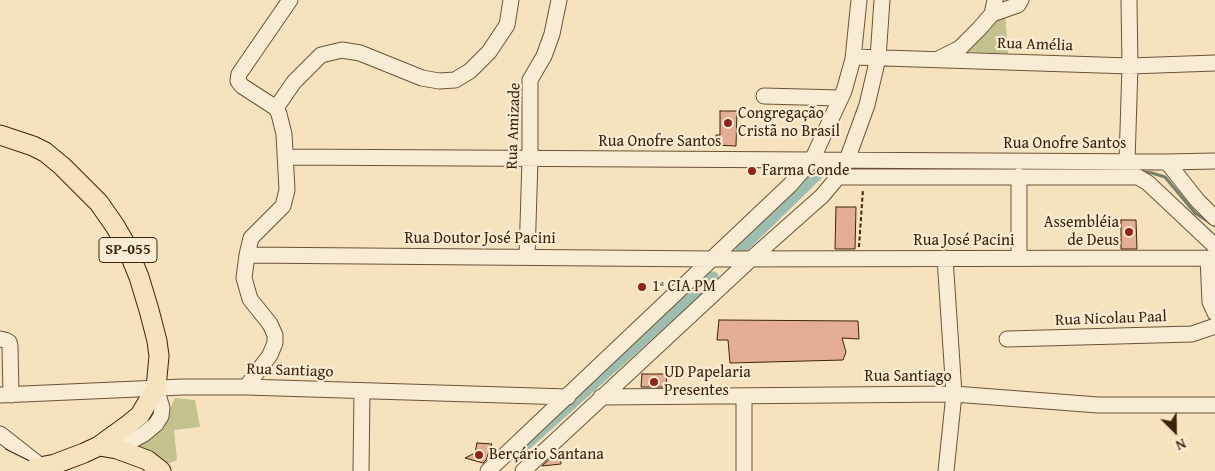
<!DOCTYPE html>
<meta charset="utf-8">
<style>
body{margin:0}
#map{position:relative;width:1215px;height:471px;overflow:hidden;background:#f6e2bd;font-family:"Gentium Book Plus",serif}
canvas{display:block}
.north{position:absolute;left:1150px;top:406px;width:50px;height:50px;-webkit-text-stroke:4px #f9ecd4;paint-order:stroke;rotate:157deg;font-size:14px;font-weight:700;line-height:20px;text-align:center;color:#3e230b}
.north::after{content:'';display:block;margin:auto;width:18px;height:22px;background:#3e230b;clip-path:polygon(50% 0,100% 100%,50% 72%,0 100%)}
</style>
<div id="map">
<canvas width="1215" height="471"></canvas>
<div class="north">N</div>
</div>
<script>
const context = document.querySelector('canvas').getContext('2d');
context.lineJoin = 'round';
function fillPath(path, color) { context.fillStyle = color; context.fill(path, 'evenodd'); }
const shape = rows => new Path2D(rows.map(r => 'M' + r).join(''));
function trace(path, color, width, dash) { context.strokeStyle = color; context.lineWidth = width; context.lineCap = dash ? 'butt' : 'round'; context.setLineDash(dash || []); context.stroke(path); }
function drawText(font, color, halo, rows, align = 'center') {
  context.font = font + ' "Gentium Book Plus",serif'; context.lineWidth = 4.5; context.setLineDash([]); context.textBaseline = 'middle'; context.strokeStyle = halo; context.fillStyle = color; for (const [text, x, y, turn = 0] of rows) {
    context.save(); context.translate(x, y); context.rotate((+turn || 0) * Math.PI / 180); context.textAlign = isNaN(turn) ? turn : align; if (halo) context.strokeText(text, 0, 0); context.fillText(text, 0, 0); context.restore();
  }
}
const green = shape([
 [1005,13,1008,54,969,52,967,48],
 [175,398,195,400,200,427,174,430,177,460,167,464,123,449,165,420]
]);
const stream = shape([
 [1142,172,1152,173,1165,177,1195,213,1215,226]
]);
const canal = shape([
 [741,249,820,172],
 [517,453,713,277]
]);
const building = shape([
 [720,111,737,111,736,146,716,145,716,135,720,135,720,111],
 [836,207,856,207,855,249,835,249,836,207],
 [1121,220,1136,220,1137,249,1121,249,1121,220],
 [719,320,858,321,859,339,842,338,846,352,843,360,730,363,728,340,717,340,719,320],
 [642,374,666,374,667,387,641,387,642,374],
 [477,443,492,444,486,460,483,463,465,458,475,453,477,443],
 [560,454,561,464,542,466,554,455,560,454]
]);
const path = shape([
 [859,247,863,189]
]);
const minor = shape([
 [992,14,1018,5,1021,0],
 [854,57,1130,66,1215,63],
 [940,58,960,48,979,29,992,14,995,0],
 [764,96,840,98],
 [276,108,242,86,238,81,239,74,290,0],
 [285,157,1167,162,1215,161],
 [1127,162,1130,66,1129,0],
 [1167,162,1197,200,1215,218],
 [1019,176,1019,258],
 [838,177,1138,177,1148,183,1215,246],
 [247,255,713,259,1215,258],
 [527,257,530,159,530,80,544,56,552,34,559,0],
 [945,258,954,394,946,471],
 [1208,258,1210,302,1215,313],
 [0,339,5,340,9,342,10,346,11,395],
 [1007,339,1192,334,1215,326],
 [246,387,270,355,275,343,275,335,270,324,250,299,244,278,247,255,251,238,283,206,287,190,284,134,279,114,276,108,294,82,321,55,342,50,360,53,422,78,439,81,455,80,470,71,489,52,507,25,511,0],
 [0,395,183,387,246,387,568,397],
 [744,396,744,471],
 [601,397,954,394,1098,405,1215,405],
 [0,434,42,467,49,470],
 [117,449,144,434,156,424,161,416,162,408,156,388],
 [361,471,362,391],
 [488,471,790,185,812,160,844,91,853,59,859,0],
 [523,471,751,259,822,196,838,177,847,160,867,105,878,58,882,0]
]);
const major = shape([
 [0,135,33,146,45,152,62,166,99,203,115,226,126,245,139,277,149,310,157,341,159,356,156,388,140,415,128,425,99,446,84,453,55,464,21,471],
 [99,446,117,449,147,460,161,471]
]);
const highwayBridge = shape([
 [0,459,24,471]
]);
const markers = [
 [728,123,5,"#8f2418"],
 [752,171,5,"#8f2418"],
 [1129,232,5,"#8f2418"],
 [642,287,5,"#8f2418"],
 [654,382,5,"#8f2418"],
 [479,455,5,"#8f2418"]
];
const shields = [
 [128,250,58]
];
const shieldNames = [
 ["SP-055",128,250]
];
const streetNames = [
 ["Rua Amélia",1035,45,2],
 ["Rua Amizade",514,126,-88],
 ["Rua Onofre Santos",660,142],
 ["Rua Onofre Santos",1065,144],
 ["Rua Doutor José Pacini",480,239],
 ["Rua José Pacini",964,241],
 ["Rua Nicolau Paal",1111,319,-2],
 ["Rua Santiago",290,371,2],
 ["Rua Santiago",908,377]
];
const poiNames = [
 ["Congregação",738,114],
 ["Cristã no Brasil",738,132],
 ["Farma Conde",762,171],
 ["Assembléia",1119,223,"right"],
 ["de Deus",1119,241,"right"],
 ["1ª CIA PM",652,287],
 ["UD Papelaria",664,373],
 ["Presentes",664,391],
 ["Berçário Santana",489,455]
];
fillPath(green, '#c3c18d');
trace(stream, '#77806d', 3);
trace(canal, '#9dbeaf', 11);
fillPath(building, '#e4ae94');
trace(building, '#3e230b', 1);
trace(minor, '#6c5338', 17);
trace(major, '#3e230b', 21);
trace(path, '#3e230b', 2, [4, 2.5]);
trace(minor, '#f9ecd4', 15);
trace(major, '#f6e2bd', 19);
trace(highwayBridge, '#3e230b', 24, []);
trace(highwayBridge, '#f6e2bd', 22);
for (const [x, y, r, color] of markers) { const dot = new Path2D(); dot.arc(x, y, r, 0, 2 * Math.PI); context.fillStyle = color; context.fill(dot); trace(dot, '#f9ecd4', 2); }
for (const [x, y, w] of shields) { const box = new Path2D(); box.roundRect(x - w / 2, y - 12.5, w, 25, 4); context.fillStyle = '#f9ecd4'; context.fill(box); trace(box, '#3e230b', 1); }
drawText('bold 15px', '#3e230b', null, shieldNames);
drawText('16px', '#3e230b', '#f9ecd4', streetNames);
drawText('16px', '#3e230b', '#f9ecd4', poiNames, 'left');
</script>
